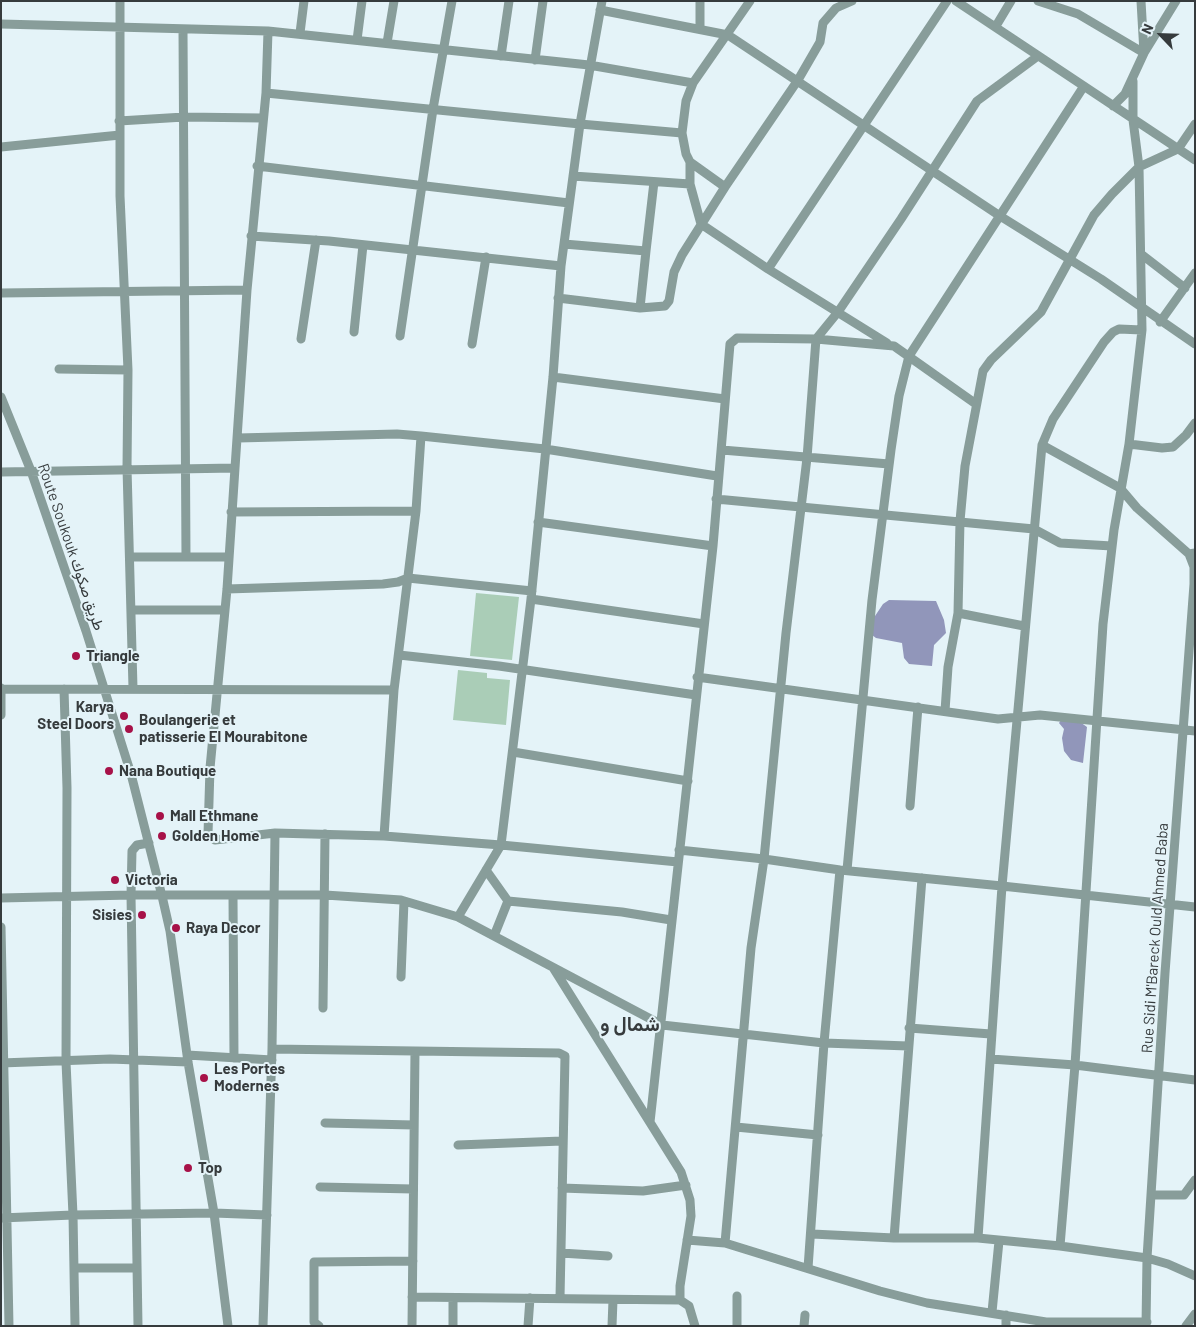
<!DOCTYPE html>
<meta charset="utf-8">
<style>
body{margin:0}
#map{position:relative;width:1196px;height:1327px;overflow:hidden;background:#e4f3f8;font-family:Barlow,sans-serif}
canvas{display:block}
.frame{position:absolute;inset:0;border:2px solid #363b3d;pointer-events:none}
.north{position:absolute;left:1136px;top:10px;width:50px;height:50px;-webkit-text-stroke:4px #e4f3f8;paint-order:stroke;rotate:294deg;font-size:14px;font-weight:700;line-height:20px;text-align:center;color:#363b3d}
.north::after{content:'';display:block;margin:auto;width:18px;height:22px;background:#363b3d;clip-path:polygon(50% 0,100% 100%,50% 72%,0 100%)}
</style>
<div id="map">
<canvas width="1196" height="1327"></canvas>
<div class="frame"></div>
<div class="north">N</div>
</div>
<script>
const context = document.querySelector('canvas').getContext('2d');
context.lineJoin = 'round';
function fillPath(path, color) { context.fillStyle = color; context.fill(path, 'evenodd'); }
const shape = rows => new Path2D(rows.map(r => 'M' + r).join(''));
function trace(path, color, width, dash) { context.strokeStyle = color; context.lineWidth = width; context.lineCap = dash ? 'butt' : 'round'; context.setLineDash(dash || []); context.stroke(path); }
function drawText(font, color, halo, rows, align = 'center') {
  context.font = font + ' Barlow,Vazirmatn,sans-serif'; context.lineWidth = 4; context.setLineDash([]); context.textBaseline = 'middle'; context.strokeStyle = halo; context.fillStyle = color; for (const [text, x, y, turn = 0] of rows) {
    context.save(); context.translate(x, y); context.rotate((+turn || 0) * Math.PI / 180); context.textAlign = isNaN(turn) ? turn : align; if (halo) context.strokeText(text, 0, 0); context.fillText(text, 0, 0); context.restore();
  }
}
const green = shape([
 [476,593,519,597,512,660,470,656],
 [458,670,487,673,487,678,510,680,506,725,453,720]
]);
const water = shape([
 [889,600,936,601,944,620,946,633,934,645,932,666,909,664,904,658,902,643,876,638,872,635,873,619,883,604],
 [1061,720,1080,722,1087,727,1083,763,1071,760,1064,751,1062,738,1064,729,1059,723]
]);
const minor = shape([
 [120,1,120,196,128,370,127,468,133,688],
 [700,1,700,29],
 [956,1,1195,160],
 [1038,1,1078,14,1144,53],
 [1141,1,1144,53],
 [600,10,728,35,1000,216,1101,279,1195,344],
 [1,24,268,31,266,93,247,290,1,293],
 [996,26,1011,1],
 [183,30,186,557],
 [268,31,589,65,693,83],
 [300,33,304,1],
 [357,40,362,1],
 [387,43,394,1],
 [501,56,509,1],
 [535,60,543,1],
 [266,93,580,124,602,1],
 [1113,106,1125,94,1144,53,1176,1],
 [119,121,184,117,262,118],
 [1,147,120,135],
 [690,162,690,184,701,224,768,269,887,343],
 [257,166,569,203],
 [573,176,690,184],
 [725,187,690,162,686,154,682,133,686,101,693,83,750,1],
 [251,236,329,241,561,266],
 [564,244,646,251,640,308],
 [646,251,654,182],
 [1141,254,1185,288],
 [768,269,947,1],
 [558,298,640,308,665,306,669,301,674,272,682,255,725,187,798,80,820,42,823,23,836,8,852,1],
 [1160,322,1195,273],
 [354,332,363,245],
 [400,336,433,109,452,1],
 [301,339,316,240],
 [472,344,486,257],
 [59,369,128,370],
 [553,377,725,399],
 [1,397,31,471,86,631,131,774,162,896,170,931,188,1062,214,1213,228,1326],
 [421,436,545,449,717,476],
 [1129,444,1162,448,1173,447,1186,435,1195,423],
 [1042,445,1120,488,1137,508,1189,554,1195,553],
 [722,450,889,464],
 [235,468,227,589,210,768,208,834,215,840,275,833,384,836,394,690,416,511,421,436,397,434,238,438],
 [1,472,235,468,247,290],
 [716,499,1034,529,1060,543,1112,546],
 [231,512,416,511],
 [538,522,713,546],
 [130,557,229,557],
 [227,589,383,584,398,582,408,578,532,591],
 [531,599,704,624],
 [131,610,225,610],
 [1024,626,958,613,960,521,965,466,983,371,991,360,1041,312,1094,215,1112,194,1139,167,1178,149,1195,124],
 [399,655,499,666,696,695],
 [697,677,998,719,1040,715,1195,731],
 [1,688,1,715],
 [1,689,394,690],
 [64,689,67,788,66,1062,73,1215,75,1326],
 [945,711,948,667,958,613],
 [513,752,688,781],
 [910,806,918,707],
 [384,836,501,845,531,599,553,377,561,266,580,124,682,133],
 [679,850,764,859,786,633,807,458,816,339,894,346,976,404],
 [486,870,508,901],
 [847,870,872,600,891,450,899,396,909,356,1084,86],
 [233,896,234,1058],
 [1,898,131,895,325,895,401,900,458,917,662,1025,824,1043,908,1046],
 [458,917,501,845,678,862],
 [1,927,9,1326],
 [494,936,508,901,622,912,671,920],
 [554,969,681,1172,690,1200,691,1216,680,1286,680,1300],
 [401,977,404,901],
 [323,1008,325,834],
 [909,1028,991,1034],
 [272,1049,559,1053,565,1056,560,1298],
 [187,1055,272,1060],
 [991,1059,1075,1065,1195,1080],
 [1,1063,110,1059,188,1062],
 [650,1122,713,546,730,344,737,338,816,339,838,312,901,219,977,101,1038,56],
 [325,1123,414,1125],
 [736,1127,818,1135],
 [458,1145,562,1141],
 [320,1187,413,1189],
 [562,1188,643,1191,686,1185],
 [1151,1195,1184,1195,1195,1180],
 [1,1218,73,1215,214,1213,267,1215],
 [812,1234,894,1238,978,1238,1060,1246,1147,1258,1168,1264,1195,1276],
 [894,1238,922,878],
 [978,1238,1002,886,1195,907],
 [687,1240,725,1243,880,1291,927,1303,1046,1322,1147,1322],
 [725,1243,751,948,764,859,840,870,1002,886,1042,445,1053,419,1104,342,1113,332,1119,329,1142,330],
 [1060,1246,1075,1065,1103,624,1114,530,1129,444,1142,330,1139,167,1133,120,1133,81],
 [561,1253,608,1256],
 [74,1268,137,1268],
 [808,1268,824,1043,840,870],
 [737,1296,737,1326],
 [412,1297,680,1300,689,1306,695,1326],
 [992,1312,999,1241],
 [138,1326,131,895,132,851,137,845,149,843],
 [263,1326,272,1049,275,833],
 [319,1326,314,1322,314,1262,413,1261],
 [412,1326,415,1051],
 [453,1326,453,1299],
 [528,1326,530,1298],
 [612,1326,613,1300],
 [804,1326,805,1315],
 [1006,1326,1006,1315],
 [1146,1326,1147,1258,1165,973,1194,584,1194,567,1189,554],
 [1186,1326,1195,1314]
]);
const markers = [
 [76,656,5,"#a71148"],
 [124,716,5,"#a71148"],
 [129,729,5,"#a71148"],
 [109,771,5,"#a71148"],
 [160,816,5,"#a71148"],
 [162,836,5,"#a71148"],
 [115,880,5,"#a71148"],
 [142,915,5,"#a71148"],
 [176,928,5,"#a71148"],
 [204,1078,5,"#a71148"],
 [188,1168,5,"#a71148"]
];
const streetNames = [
 ["Route Soukouk طريق صكوك",71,547,71],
 ["Rue Sidi M'Bareck Ould Ahmed Baba",1155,938,-86]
];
const poiNames = [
 ["Triangle",86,656],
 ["Karya",114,707,"right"],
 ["Steel Doors",114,724,"right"],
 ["Boulangerie et",139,720],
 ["patisserie El Mourabitone",139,737],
 ["Nana Boutique",119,771],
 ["Mall Ethmane",170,816],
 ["Golden Home",172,836],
 ["Victoria",125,880],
 ["Sisies",132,915,"right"],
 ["Raya Decor",186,928],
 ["Les Portes",214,1069],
 ["Modernes",214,1086],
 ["Top",198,1168]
];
const districtNames = [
 ["شمال و",630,1024]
];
fillPath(green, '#aacdb7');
fillPath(water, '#9196ba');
trace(minor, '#889d9a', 9);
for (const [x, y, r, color] of markers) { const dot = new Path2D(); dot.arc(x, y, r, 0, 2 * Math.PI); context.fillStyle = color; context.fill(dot); trace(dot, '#e4f3f8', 2); }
drawText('15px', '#363b3d', '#e4f3f8', streetNames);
drawText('bold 15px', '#363b3d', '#e4f3f8', poiNames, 'left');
drawText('bold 20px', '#363b3d', '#e4f3f8', districtNames);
</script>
